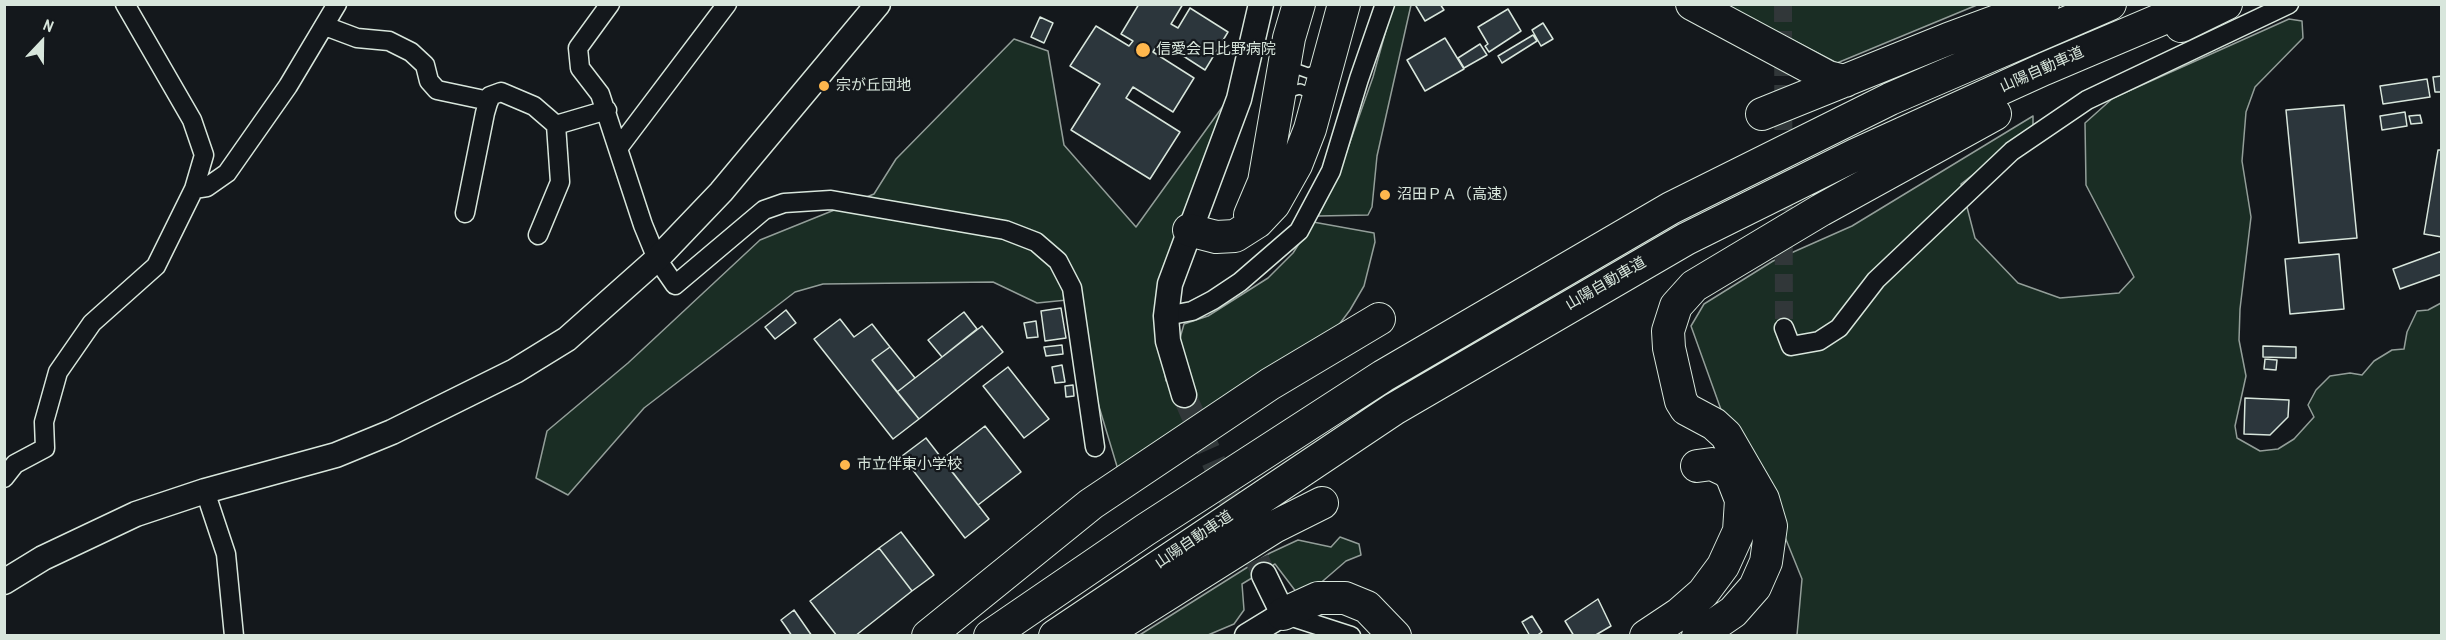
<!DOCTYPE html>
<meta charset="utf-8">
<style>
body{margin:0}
#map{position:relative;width:2446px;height:640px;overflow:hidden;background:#14181c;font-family:"Archivo Narrow",sans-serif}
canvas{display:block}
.frame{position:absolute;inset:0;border:6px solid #d8e6dc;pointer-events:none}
.north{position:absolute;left:12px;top:12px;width:60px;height:60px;-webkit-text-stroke:4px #14181c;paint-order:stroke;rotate:22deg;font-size:16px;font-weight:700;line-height:24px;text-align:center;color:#d8e6dc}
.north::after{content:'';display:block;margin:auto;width:21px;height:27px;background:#d8e6dc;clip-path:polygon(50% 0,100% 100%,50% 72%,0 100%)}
</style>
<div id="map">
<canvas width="2446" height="640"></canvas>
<div class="frame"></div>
<div class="north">N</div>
</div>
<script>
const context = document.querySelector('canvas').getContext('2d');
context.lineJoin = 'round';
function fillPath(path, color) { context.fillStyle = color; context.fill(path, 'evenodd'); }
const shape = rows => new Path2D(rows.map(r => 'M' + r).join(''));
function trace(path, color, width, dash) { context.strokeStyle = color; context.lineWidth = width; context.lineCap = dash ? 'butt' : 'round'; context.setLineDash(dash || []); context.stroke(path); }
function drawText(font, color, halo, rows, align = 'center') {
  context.font = font + ' "Archivo Narrow","Noto Sans JP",sans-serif'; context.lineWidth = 4.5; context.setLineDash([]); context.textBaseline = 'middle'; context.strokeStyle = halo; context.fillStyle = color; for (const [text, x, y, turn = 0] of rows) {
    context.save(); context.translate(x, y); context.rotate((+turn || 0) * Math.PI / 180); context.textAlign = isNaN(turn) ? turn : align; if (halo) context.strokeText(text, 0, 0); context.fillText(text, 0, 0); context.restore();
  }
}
const green = shape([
 [1393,5,1411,5,1377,156,1372,207,1368,215,1318,216,1338,176,1373,77,1393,5],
 [1725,5,1977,5,1837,63,1725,5],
 [2289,19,2302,21,2303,38,2255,87,2246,112,2242,161,2251,217,2240,309,2239,340,2246,376,2235,426,2237,438,2260,451,2278,449,2294,439,2314,417,2308,405,2316,390,2330,376,2350,373,2362,375,2374,361,2392,350,2404,349,2407,332,2417,311,2428,310,2441,303,2441,635,1797,635,1802,579,1785,537,1724,418,1691,326,1704,304,1773,261,1852,226,2033,116,2033,128,1961,184,1975,238,2018,283,2060,298,2119,293,2134,277,2086,185,2085,123,2113,98,2289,19],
 [1014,39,1048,51,1064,145,1136,227,1236,88,1156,321,1166,381,1188,374,1180,338,1184,324,1208,316,1268,278,1293,253,1313,222,1374,233,1375,242,1364,286,1350,310,1326,342,1119,473,1067,300,1037,303,993,282,823,284,795,292,644,408,568,495,536,478,547,431,628,363,760,240,874,194,896,159,1014,39],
 [1340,537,1359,544,1361,555,1346,561,1309,593,1297,593,1275,564,1242,584,1244,610,1234,624,1208,635,1138,636,1270,553,1298,540,1331,547,1340,537]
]);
const building = shape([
 [1139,4,1183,4,1171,24,1178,28,1190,8,1228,32,1205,70,1160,41,1153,52,1194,78,1173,112,1133,87,1126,98,1180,132,1150,179,1071,130,1100,84,1070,66,1096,26,1129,46,1133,41,1121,34,1139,4],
 [1419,4,1440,4,1444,10,1425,21,1416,6,1419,4],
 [1508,9,1521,31,1489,52,1485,46,1488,44,1478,27,1508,9],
 [1040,17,1053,23,1044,43,1031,37,1040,17],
 [1543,23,1553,39,1541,46,1532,30,1543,23],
 [1533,35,1537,41,1502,63,1498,56,1533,35],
 [1445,38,1464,69,1425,91,1407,60,1445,38],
 [1480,44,1487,55,1464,68,1458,58,1480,44],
 [2442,76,2442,92,2435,92,2433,77,2442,76],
 [2427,79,2430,97,2383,104,2380,86,2427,79],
 [2344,105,2357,238,2299,243,2286,110,2344,105],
 [2405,112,2407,126,2382,130,2380,116,2405,112],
 [2420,115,2422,123,2411,124,2409,116,2420,115],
 [2438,150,2442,150,2442,237,2424,234,2438,150],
 [2442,251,2442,274,2400,289,2393,269,2442,251],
 [2339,254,2344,309,2290,314,2285,259,2339,254],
 [1061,308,1066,338,1045,341,1041,311,1061,308],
 [786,310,796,323,775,339,765,327,786,310],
 [964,312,977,329,942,357,928,340,964,312],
 [840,319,854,337,872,324,890,347,872,360,919,419,893,439,814,339,840,319],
 [1036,321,1038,337,1027,338,1024,323,1036,321],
 [982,326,1003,352,919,419,897,392,982,326],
 [1062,345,1063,354,1046,356,1044,347,1062,345],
 [2263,346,2296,347,2296,358,2263,357,2263,346],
 [890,347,915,378,897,392,872,360,890,347],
 [2265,359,2277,360,2276,370,2264,369,2265,359],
 [1062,365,1065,382,1055,383,1052,367,1062,365],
 [1008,367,1049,419,1024,438,983,386,1008,367],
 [1073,385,1074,396,1066,397,1065,386,1073,385],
 [2245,398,2289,400,2288,417,2270,435,2244,434,2245,398],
 [985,426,1021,472,978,505,942,459,985,426],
 [926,438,989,519,965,538,902,456,926,438],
 [901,532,934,575,912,591,879,548,901,532],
 [879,548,912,591,855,636,837,636,810,601,879,548],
 [1598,599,1611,626,1594,636,1574,636,1565,621,1598,599],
 [794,610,812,636,792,636,786,627,781,620,794,610],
 [1532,616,1542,632,1536,636,1530,636,1522,622,1532,616]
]);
const streetTunnel = shape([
 [1783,4,1784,328]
]);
const secondaryTunnel = shape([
 [1184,395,1264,575]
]);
const lane = shape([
 [1291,63,1294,68,1308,73,1320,69],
 [1286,93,1300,89,1307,92,1312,99]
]);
const street = shape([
 [610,4,578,48,580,68,600,94,643,225,657,259,675,285,764,210,784,203,831,200,1005,230,1036,242,1058,261,1072,288,1095,447],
 [325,26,357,38,389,41,411,52,425,65,429,81,437,90,489,101],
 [556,125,607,110],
 [619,147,727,4],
 [194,189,207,187,227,173,288,86,337,4],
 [465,213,485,113,490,96,501,92,534,106,556,125,560,182,538,235],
 [1166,316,1192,311,1213,300,1240,282,1299,231,1331,171,1359,79,1385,4],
 [1784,328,1791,346,1819,341,1839,328,1876,280,2012,151,2087,100,2289,4],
 [4,478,15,464,45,448,44,422,58,372,92,323,156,266,194,189,204,155,192,120,125,4],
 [205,491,226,554,234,636],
 [1283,614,1351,636]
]);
const secondary = shape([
 [1184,395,1168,341,1166,316,1170,284,1239,99,1261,4],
 [4,582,43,558,136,514,205,491,336,455,392,432,515,371,567,339,657,259,721,192,878,4],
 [1247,636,1283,614,1264,575]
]);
const highway = shape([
 [1692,4,1828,77,1845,81],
 [2181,26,2226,4],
 [1762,114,1948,39,2043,4],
 [1250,215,1264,182,1289,38,1299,4],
 [1189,230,1216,237,1235,236,1257,222,1274,204,1296,165,1310,129,1344,4],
 [1283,614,1318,598,1345,598,1367,607,1395,636],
 [928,636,1091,504,1270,384,1379,319],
 [990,636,1145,530,1383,376,1671,208,1890,99,2110,4],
 [1055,636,1394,409,1686,239,1855,155,2044,69,2197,4],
 [1101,636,1274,527,1322,503],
 [1646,636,1679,614,1703,593,1723,566,1739,531,1741,500,1732,477,1727,471,1712,464,1697,466],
 [1698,636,1733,612,1755,587,1766,562,1771,526,1763,499,1726,435,1714,424,1686,409,1681,401,1669,348,1668,331,1676,306,1694,286,1821,210,1995,114]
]);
const markers = [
 [1143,50,8,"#ffb74d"],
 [824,86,6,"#ffb74d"],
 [1385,195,6,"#ffb74d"],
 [845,465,6,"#ffb74d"]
];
const poiNames = [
 ["信愛会日比野病院",1156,50],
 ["宗が丘団地",836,86],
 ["沼田ＰＡ（高速）",1397,195],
 ["市立伴東小学校",857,465]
];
const streetNames = [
 ["山陽自動車道",2042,70,-24],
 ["山陽自動車道",1606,284,-30],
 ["山陽自動車道",1194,540,-34]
];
fillPath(green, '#1a2d24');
trace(green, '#939e99', 1.5);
fillPath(building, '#2c363c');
trace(building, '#d8e6dc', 1.5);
trace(streetTunnel, '#313739', 18, [18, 9]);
trace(secondaryTunnel, '#313739', 24, [24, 12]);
trace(lane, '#d8e6dc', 12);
trace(street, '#d8e6dc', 21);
trace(secondary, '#d8e6dc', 27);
trace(highway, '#d8e6dc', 34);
trace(lane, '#14181c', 9);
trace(street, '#14181c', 18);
trace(secondary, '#14181c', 24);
trace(highway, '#14181c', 32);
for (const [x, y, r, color] of markers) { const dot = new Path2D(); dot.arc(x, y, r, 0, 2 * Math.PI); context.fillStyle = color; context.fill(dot); trace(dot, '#14181c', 2); }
drawText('15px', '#d8e6dc', '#14181c', poiNames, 'left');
drawText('15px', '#d8e6dc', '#14181c', streetNames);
</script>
